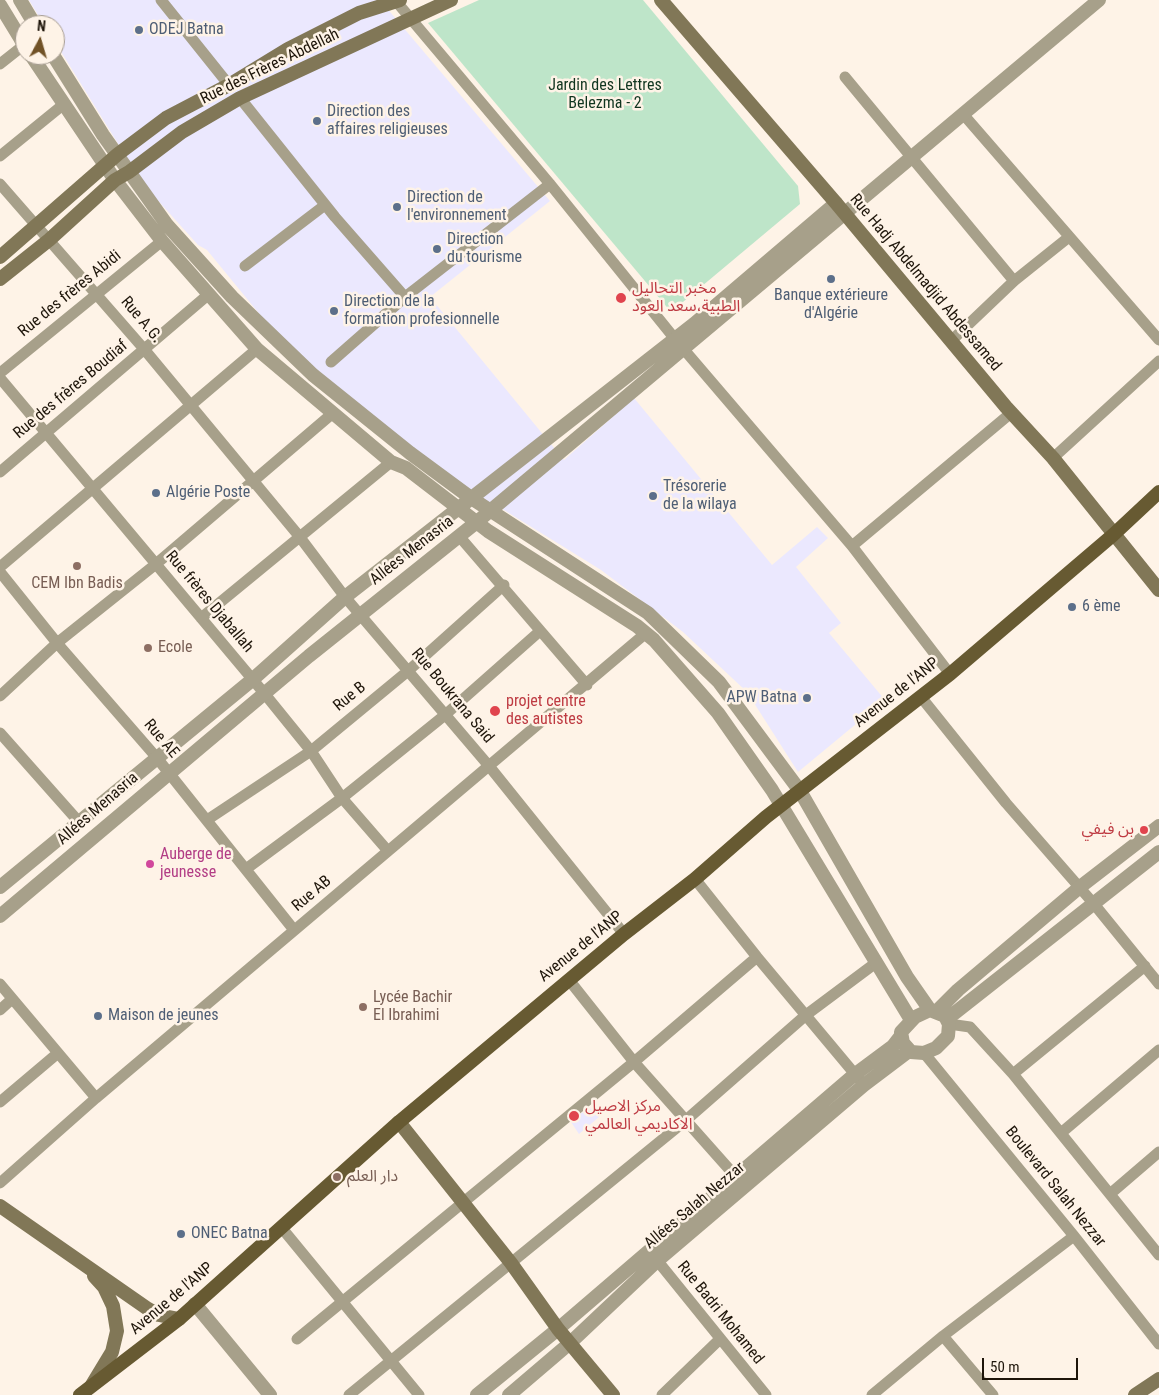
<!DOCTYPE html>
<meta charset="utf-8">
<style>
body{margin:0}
#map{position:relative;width:1159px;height:1395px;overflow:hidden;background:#fef3e7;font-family:"Roboto Condensed",sans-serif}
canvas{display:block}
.north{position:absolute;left:15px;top:15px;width:50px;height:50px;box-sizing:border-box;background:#fef3e7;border:1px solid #a49a8f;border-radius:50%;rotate:6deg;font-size:14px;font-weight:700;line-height:20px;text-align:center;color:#1e150a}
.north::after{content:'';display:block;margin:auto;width:18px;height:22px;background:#715227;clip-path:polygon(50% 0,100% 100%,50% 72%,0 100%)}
.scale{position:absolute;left:982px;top:1358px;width:96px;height:22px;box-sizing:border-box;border:2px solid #1e150a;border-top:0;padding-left:6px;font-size:15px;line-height:18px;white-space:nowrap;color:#1e150a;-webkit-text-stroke:4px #fef3e7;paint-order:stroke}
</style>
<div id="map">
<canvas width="1159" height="1395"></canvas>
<div class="north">N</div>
<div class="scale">50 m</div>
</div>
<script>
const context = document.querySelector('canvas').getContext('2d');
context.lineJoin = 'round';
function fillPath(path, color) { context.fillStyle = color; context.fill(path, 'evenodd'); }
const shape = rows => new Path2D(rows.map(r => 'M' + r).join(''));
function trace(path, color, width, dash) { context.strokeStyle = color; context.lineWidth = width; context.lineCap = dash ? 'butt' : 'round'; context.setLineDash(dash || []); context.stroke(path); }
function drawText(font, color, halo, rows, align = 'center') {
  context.font = font + ' "Roboto Condensed","Noto Sans Arabic",sans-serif'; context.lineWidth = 5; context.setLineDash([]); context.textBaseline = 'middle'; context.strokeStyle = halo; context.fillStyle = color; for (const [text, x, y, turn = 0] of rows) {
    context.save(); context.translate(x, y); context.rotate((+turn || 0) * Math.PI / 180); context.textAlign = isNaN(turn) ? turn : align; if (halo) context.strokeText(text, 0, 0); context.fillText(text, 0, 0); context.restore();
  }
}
const commercial = shape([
 [29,0,380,0,550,201,430,297,564,460,634,398,772,565,817,527,828,538,796,567,841,623,829,633,885,700,798,772,747,692,683,632,601,570,504,510,466,491,328,380,266,322,207,250,198,245,143,184,55,42,55,25,44,25],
 [592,1108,599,1117,579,1134,569,1119]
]);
const green = shape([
 [479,0,643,0,798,186,800,204,671,312,428,23]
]);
const minor = shape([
 [161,0,229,85],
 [395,0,550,184,675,339,852,546,950,674],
 [0,64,24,45],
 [845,77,1014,281],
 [240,98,335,217,405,297],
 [963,114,1159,340],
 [0,156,64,104],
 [0,184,144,349,299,536,345,597,489,766,624,934],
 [245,266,325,205],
 [951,341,1014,281,1069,237],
 [331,362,405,297,550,184],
 [0,373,162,241],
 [0,378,264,693,311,751,342,798,388,851],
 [1053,458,1159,361],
 [0,472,209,294],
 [459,536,587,685],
 [852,546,1011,413],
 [0,567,257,349],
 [0,572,57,643,157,758,294,930],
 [201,618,391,462],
 [0,696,57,643,156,564,333,413],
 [921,697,1006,803,1094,904,1159,984],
 [0,733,79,822],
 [207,820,311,751,408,671,504,585],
 [246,869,342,798,445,715,540,631],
 [695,879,757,957,864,1085],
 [569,980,634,1062,737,1178],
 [0,984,96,1098],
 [0,1010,12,999],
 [949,1024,970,1027,1013,1074,1159,1255],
 [924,1053,1074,1236,1159,1344],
 [1013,1074,1145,966],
 [0,1102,58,1053],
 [1061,1133,1159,1050],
 [0,1183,96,1098,646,633],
 [1110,1194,1159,1152],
 [281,1227,419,1395],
 [652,1254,766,1395],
 [943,1336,993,1395],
 [297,1339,634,1062,757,957],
 [349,1395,685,1121,806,1015,877,962],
 [662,1395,720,1339],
 [872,1395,943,1336,1074,1236]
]);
const tertiary = shape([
 [20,0,35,25],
 [0,5,25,46],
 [31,55,115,180,162,241,257,349,391,462,406,468,488,531,637,626,654,640,718,713,772,790,911,1020],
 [53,55,103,135,167,225,232,297,313,375,410,453,471,498,648,613,719,682,800,791,907,977,930,1010],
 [0,887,252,680,345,597,694,324,836,203],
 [0,916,309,656,478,521,1099,0],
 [930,1010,945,1016,949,1024,948,1036,936,1048,924,1053,911,1052,903,1043,901,1032,915,1017,930,1010],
 [937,1011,958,990,1080,887,1159,826],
 [947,1019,1159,852],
 [195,1304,270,1395],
 [477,1395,558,1329,854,1075,893,1046,900,1037],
 [509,1395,570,1343,657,1261,864,1085,909,1051]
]);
const secondary = shape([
 [661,0,836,203,1006,407,1053,458,1159,590],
 [0,257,118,154,166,118,229,85,288,49,359,13,400,0],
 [0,279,49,240,115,180,129,172,182,132,240,98,451,0],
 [399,1122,511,1263,558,1329,613,1395],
 [0,1206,148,1309,159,1315,179,1319],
 [92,1385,112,1352,117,1331,113,1306,104,1287,94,1276],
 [1135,1395,1159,1379]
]);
const primary = shape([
 [80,1395,179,1319,399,1122,624,934,695,879,766,817,950,674,1113,535,1159,492]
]);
const markers = [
 [139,30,5,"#5c6f8a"],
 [317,121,5,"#5c6f8a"],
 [397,207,5,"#5c6f8a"],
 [437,249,5,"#5c6f8a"],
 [831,279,5,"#5c6f8a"],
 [621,298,6,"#e0444e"],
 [334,311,5,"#5c6f8a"],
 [156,493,5,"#5c6f8a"],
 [653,496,5,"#5c6f8a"],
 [77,566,5,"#8d6e63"],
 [1072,607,5,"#5c6f8a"],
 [148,648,5,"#8d6e63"],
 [807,698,5,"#5c6f8a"],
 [495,711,6,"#e0444e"],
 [1144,830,5,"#e0444e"],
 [150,864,5,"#d1479c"],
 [363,1007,5,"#8d6e63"],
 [98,1016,5,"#5c6f8a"],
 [574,1116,6,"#e0444e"],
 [337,1177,5,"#8d6e63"],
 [181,1234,5,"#5c6f8a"]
];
const serviceNames = [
 ["ODEJ Batna",149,30],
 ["Direction des",327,112],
 ["affaires religieuses",327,130],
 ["Direction de",407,198],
 ["l'environnement",407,216],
 ["Direction",447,240],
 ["du tourisme",447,258],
 ["Banque extérieure",831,296,"center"],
 ["d'Algérie",831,314,"center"],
 ["Direction de la",344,302],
 ["formation profesionnelle",344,320],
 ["Trésorerie",663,487],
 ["de la wilaya",663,505],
 ["Algérie Poste",166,493],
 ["6 ème",1082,607],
 ["APW Batna",797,698,"right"],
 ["Maison de jeunes",108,1016],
 ["ONEC Batna",191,1234]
];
const streetNames = [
 ["Rue des Frères Abdellah",270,67,-26],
 ["Rue Hadj Abdelmadjid Abdessamed",925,283,50],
 ["Rue des frères Abidi",70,294,-39],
 ["Rue A.G.",141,320,50],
 ["Rue des frères Boudiaf",71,390,-40],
 ["Allées Menasria",412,551,-38],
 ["Rue frères Djaballah",209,602,50],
 ["Avenue de l'ANP",897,693,-38],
 ["Rue Boukrana Said",452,696,50],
 ["Rue B",350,697,-39],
 ["Rue AE",161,739,50],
 ["Allées Menasria",98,809,-41],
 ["Rue AB",312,894,-40],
 ["Avenue de l'ANP",581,947,-39],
 ["Boulevard Salah Nezzar",1055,1187,51],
 ["Allées Salah Nezzar",695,1206,-40],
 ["Avenue de l'ANP",172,1299,-40],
 ["Rue Badri Mohamed",720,1313,51]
];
const parkNames = [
 ["Jardin des Lettres",605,86],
 ["Belezma - 2",605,104]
];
const healthNames = [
 ["مخبر التحاليل",632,289],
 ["الطبية،سعد العود",632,307],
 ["projet centre",506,702],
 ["des autistes",506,720],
 ["بن فيفي",1134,830,"right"],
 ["مركز الاصيل",585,1107],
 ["الاكاديمي العالمي",585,1125]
];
const educationNames = [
 ["CEM Ibn Badis",77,584,"center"],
 ["Ecole",158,648],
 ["Lycée Bachir",373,998],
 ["El Ibrahimi",373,1016],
 ["دار العلم",347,1177]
];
const hotelNames = [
 ["Auberge de",160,855],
 ["jeunesse",160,873]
];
fillPath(commercial, '#ebe8fe');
fillPath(green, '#bee5c9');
trace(minor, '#a7a08a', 11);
trace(tertiary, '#a7a08a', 14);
trace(secondary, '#817757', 14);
trace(primary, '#675a32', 14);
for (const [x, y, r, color] of markers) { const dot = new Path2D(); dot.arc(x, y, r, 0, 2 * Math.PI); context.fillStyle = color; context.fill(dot); trace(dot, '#fef3e7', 2); }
drawText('16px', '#4e5e75', '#fef3e7', serviceNames, 'left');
drawText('16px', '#1e150a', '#fef3e7', streetNames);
drawText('16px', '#10351f', '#fef3e7', parkNames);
drawText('16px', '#be3a42', '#fef3e7', healthNames, 'left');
drawText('16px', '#785e54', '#fef3e7', educationNames, 'left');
drawText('16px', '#b23c85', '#fef3e7', hotelNames, 'left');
</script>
